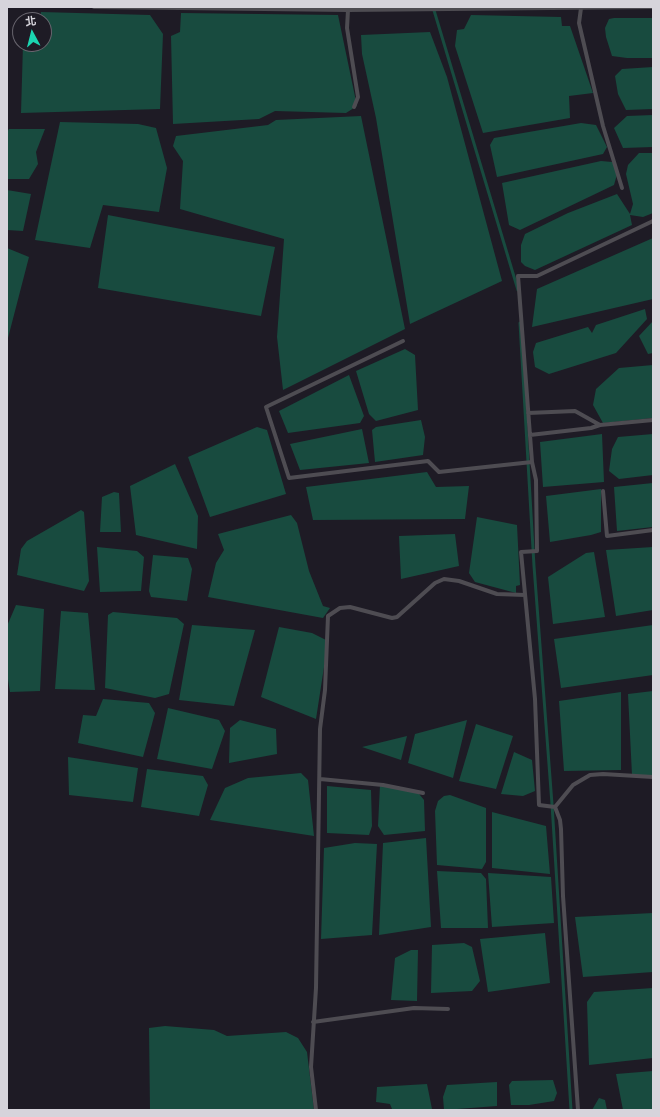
<!DOCTYPE html>
<meta charset="utf-8">
<style>
body{margin:0}
#map{position:relative;width:660px;height:1117px;overflow:hidden;background:#1e1b25;font-family:"Titillium Web","Noto Sans TC",sans-serif}
canvas{display:block}
.frame{position:absolute;inset:0;border:8px solid #d6d4db;pointer-events:none}
.north{position:absolute;left:12px;top:12px;width:40px;height:40px;box-sizing:border-box;background:#1e1b25;border:1px solid #68656e;border-radius:50%;rotate:353deg;font-size:11px;font-weight:700;line-height:16px;text-align:center;color:#d6d4db}
.north::after{content:'';display:block;margin:auto;width:14px;height:18px;background:#1bd5b1;clip-path:polygon(50% 0,100% 100%,50% 72%,0 100%)}
</style>
<div id="map">
<canvas width="660" height="1117"></canvas>
<div class="frame"></div>
<div class="north">北</div>
</div>
<script>
const context = document.querySelector('canvas').getContext('2d');
context.lineJoin = 'round';
function fillPath(path, color) { context.fillStyle = color; context.fill(path, 'evenodd'); }
const shape = rows => new Path2D(rows.map(r => 'M' + r).join(''));
function trace(path, color, width, dash) { context.strokeStyle = color; context.lineWidth = width; context.lineCap = dash ? 'butt' : 'round'; context.setLineDash(dash || []); context.stroke(path); }
const water = shape([
 [41,12,150,15,163,34,160,109,21,113,23,44,44,44,44,20,40,20],
 [181,13,338,15,357,106,346,113,275,111,259,119,173,124,171,36,180,32],
 [471,15,561,17,562,26,570,26,593,93,569,96,570,118,483,133,455,46,457,30,464,29],
 [614,18,653,18,653,58,627,58,612,56,606,37,605,28,609,19],
 [430,32,447,77,502,281,410,324,376,118,362,54,361,35],
 [653,67,653,109,626,110,618,94,615,76,622,69],
 [653,115,653,147,623,148,614,128,627,116],
 [361,116,405,329,283,390,277,337,284,239,180,209,183,161,173,146,176,136,268,125,276,120],
 [60,122,138,124,156,128,167,168,159,212,103,205,90,248,35,240],
 [581,123,596,125,607,147,603,154,497,177,490,145,494,138],
 [9,129,45,129,36,152,38,164,29,179,7,179,7,132],
 [639,153,653,153,653,213,643,217,630,215,632,225,535,270,525,266,521,262,521,245,525,234,568,213,617,194,630,214,633,204,626,174,628,165],
 [601,161,612,162,618,171,614,185,520,230,509,225,502,183],
 [7,190,31,194,23,231,7,230],
 [108,215,275,247,261,316,98,288],
 [653,238,653,299,532,327,537,289],
 [7,248,29,257,8,338,7,338],
 [645,309,647,319,616,353,549,374,535,367,533,352,536,343,588,327,592,333,596,325],
 [653,321,653,353,648,354,639,336],
 [405,349,415,355,418,410,376,421,369,414,356,371],
 [653,365,653,418,603,423,593,405,596,389,619,368],
 [349,375,364,416,360,423,288,433,279,411],
 [421,420,425,437,423,455,375,462,372,430,376,427],
 [257,427,267,430,286,494,210,517,188,457],
 [362,429,369,463,300,470,290,444],
 [602,434,604,482,543,487,540,442],
 [653,434,653,475,619,479,609,471,612,449,618,437],
 [175,464,198,516,197,549,136,535,130,486],
 [427,472,436,487,469,486,465,519,313,520,306,487],
 [653,483,653,527,617,531,614,487],
 [601,489,601,532,591,535,550,542,546,496],
 [114,492,119,493,121,532,100,532,102,497],
 [81,510,84,512,89,581,84,591,17,575,21,549,27,541],
 [291,515,297,523,309,571,323,606,330,608,323,618,208,597,216,563,224,550,218,534],
 [477,517,517,525,520,585,516,586,516,593,475,582,469,573],
 [455,534,459,566,401,579,399,536],
 [97,547,137,551,144,557,141,591,100,592],
 [653,547,653,610,616,616,606,550],
 [594,552,605,617,553,624,548,577,586,553],
 [153,555,188,558,192,569,187,601,151,597,149,591],
 [16,605,44,609,40,691,10,692,7,673,7,626],
 [61,611,88,613,95,690,55,689],
 [113,612,177,618,184,624,169,694,155,698,105,688,108,615],
 [192,625,255,630,234,706,179,700],
 [653,625,653,675,561,688,554,639],
 [279,627,312,633,328,641,316,719,261,697],
 [653,691,653,775,632,775,628,694],
 [621,692,621,770,564,771,559,701],
 [103,699,149,703,155,713,143,757,78,743,83,715,96,716],
 [168,708,219,720,225,731,212,769,157,759],
 [240,720,276,729,277,754,229,763,230,728],
 [467,720,453,778,408,763,415,734],
 [476,724,513,736,496,789,459,781],
 [407,736,401,760,362,747],
 [514,752,532,760,535,791,523,796,501,794],
 [68,757,138,768,133,802,69,795],
 [147,769,203,776,208,785,199,816,141,807],
 [301,773,308,780,314,836,210,820,225,788,248,778],
 [380,785,416,790,424,800,425,831,384,835,378,826],
 [327,786,371,790,372,826,369,835,327,833],
 [450,795,486,808,486,862,482,869,437,865,435,811,438,801,444,796],
 [492,812,546,826,550,874,492,868],
 [426,838,431,927,379,935,383,843],
 [355,843,377,844,372,935,321,939,324,848],
 [437,871,481,873,486,879,488,928,441,928],
 [488,873,551,877,554,923,492,927],
 [653,913,653,972,583,977,575,917],
 [545,933,550,983,488,992,480,939],
 [464,943,472,947,480,981,472,991,431,993,432,945],
 [411,950,418,950,417,1001,391,1000,395,958],
 [653,988,653,1058,589,1065,587,1002,594,992],
 [165,1026,214,1030,227,1036,286,1032,298,1038,307,1052,314,1110,150,1110,149,1028],
 [653,1071,653,1110,623,1110,616,1074],
 [553,1080,557,1093,554,1101,529,1105,511,1105,509,1085,512,1081],
 [497,1082,497,1106,444,1110,443,1097,447,1085],
 [427,1084,432,1109,392,1109,390,1104,376,1102,377,1087],
 [599,1098,605,1100,607,1110,592,1110]
]);
const stream = shape([
 [433,7,518,290],
 [520,323,534,566,552,804,571,1110]
]);
const lane = shape([
 [94,7,348,10,653,7],
 [581,8,579,23,603,126,622,188],
 [348,10,347,28,358,97,354,107],
 [403,341,266,407,289,478,428,461,439,472,532,462],
 [528,413,575,411,600,425,653,420],
 [530,435,591,428,600,425],
 [603,491,607,536,653,530],
 [320,779,383,785,423,793],
 [555,807,539,805,535,699,521,552,537,551,536,480,532,462,518,276,537,276,653,221],
 [313,1022,414,1008,448,1009],
 [316,1110,311,1067,316,988,320,729,325,690,328,616,340,608,350,607,392,618,397,617,435,583,444,579,459,581,497,594,525,595],
 [578,1110,563,896,561,829,560,820,555,807,573,785,590,775,603,774,653,777]
]);
fillPath(water, '#184b3f');
trace(stream, '#184b3f', 3);
trace(lane, '#4e4c52', 4);
</script>
